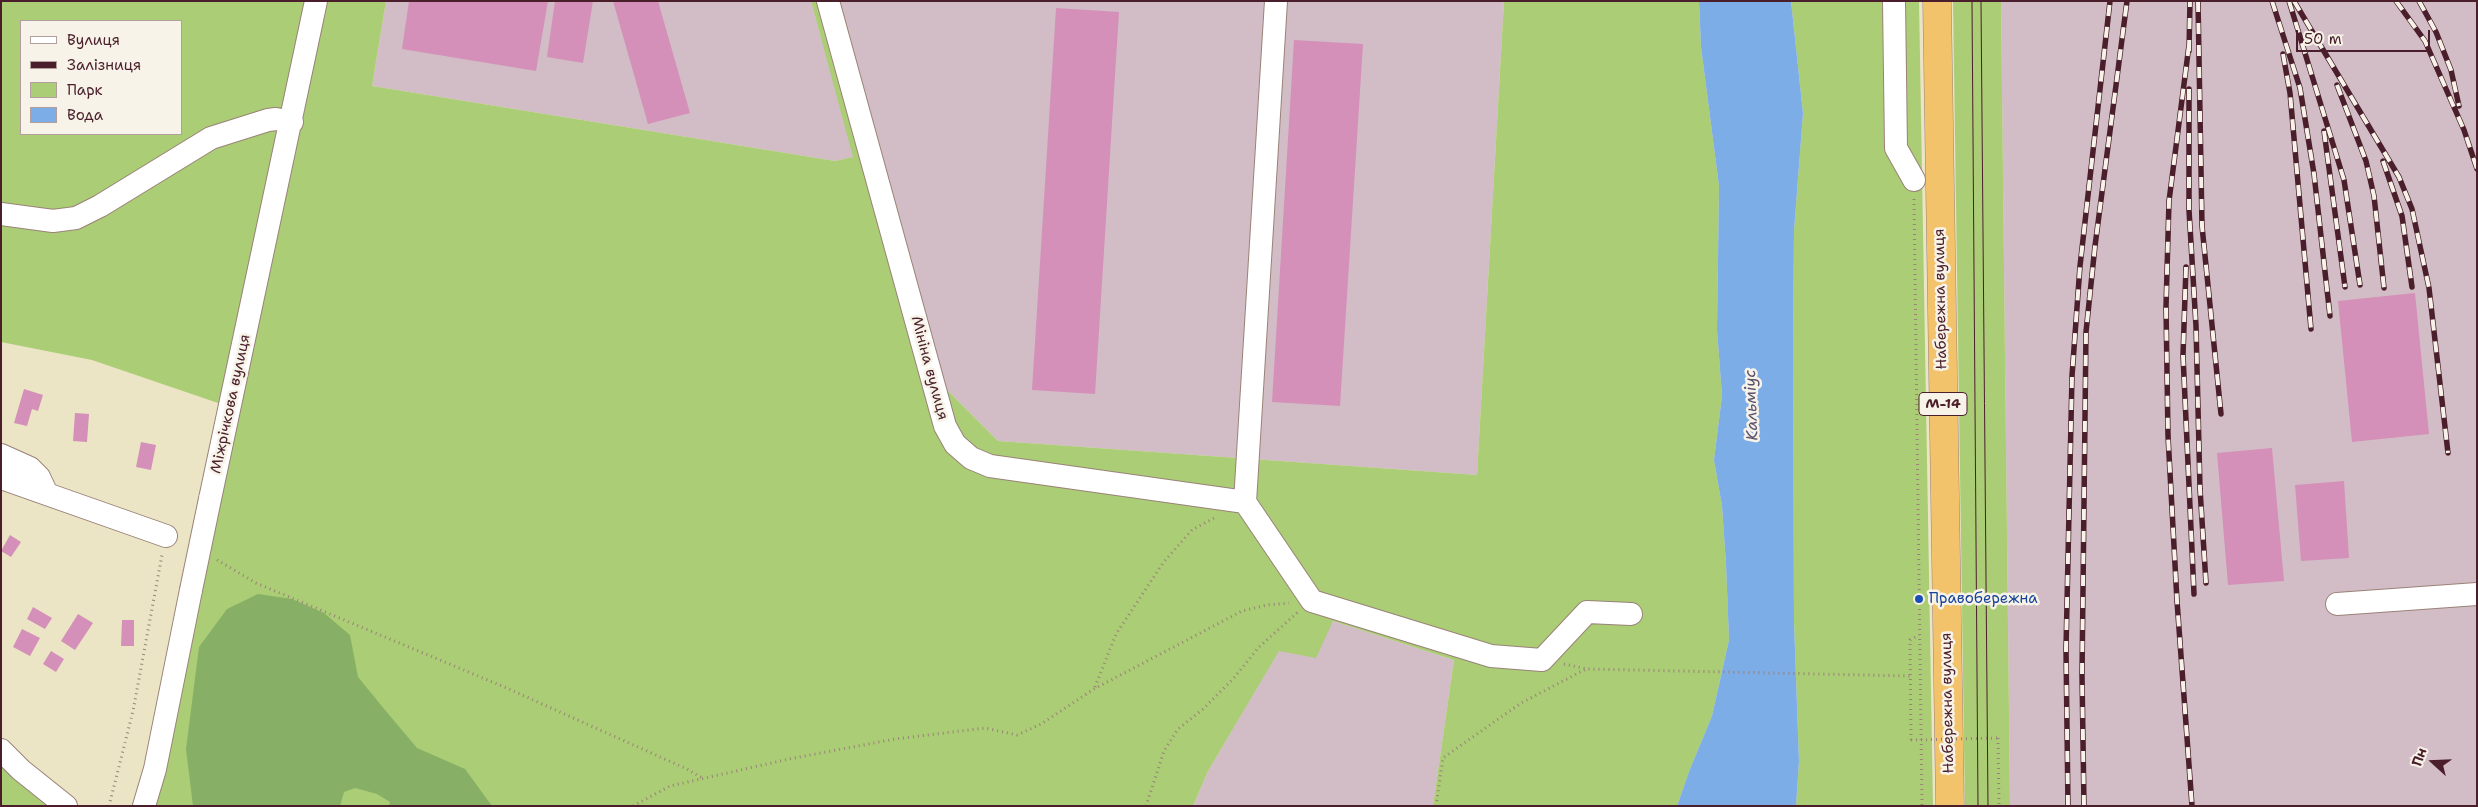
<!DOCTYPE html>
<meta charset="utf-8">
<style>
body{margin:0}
#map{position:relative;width:2478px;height:807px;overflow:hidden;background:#ebe4c5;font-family:"Shantell Sans",sans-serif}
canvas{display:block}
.frame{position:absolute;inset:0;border:2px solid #4a1f2b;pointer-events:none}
.legend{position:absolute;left:20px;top:20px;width:162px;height:115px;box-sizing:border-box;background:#f7f3e8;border:1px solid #b29e9c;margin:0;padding:6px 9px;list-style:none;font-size:15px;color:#4a1f2b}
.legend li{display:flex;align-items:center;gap:10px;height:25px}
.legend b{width:25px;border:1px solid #b29e9c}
.north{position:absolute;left:2408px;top:737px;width:50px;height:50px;-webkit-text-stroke:4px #f7f3e8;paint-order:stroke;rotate:290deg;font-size:14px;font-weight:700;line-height:20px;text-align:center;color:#4a1f2b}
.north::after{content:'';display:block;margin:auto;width:18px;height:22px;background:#4a1f2b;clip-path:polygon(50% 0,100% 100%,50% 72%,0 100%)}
.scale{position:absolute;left:2296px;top:30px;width:134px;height:22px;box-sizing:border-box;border:2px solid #4a1f2b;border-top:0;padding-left:6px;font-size:15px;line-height:18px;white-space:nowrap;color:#4a1f2b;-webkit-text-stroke:4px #f7f3e8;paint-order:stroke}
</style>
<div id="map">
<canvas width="2478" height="807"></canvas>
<div class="frame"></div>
<ul class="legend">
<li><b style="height:6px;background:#fff"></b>Вулиця</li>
<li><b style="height:6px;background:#4a1f2b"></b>Залізниця</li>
<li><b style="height:14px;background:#aacd75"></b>Парк</li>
<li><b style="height:14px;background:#7dade7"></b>Вода</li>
</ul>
<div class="north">Пн</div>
<div class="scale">50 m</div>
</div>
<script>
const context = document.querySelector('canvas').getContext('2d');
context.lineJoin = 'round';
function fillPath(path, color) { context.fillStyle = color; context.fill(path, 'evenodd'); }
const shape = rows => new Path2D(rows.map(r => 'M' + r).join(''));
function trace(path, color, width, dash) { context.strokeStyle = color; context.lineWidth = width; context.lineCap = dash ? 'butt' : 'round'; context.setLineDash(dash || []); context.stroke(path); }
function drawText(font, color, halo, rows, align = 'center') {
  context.font = font + ' "Shantell Sans",sans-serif'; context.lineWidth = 5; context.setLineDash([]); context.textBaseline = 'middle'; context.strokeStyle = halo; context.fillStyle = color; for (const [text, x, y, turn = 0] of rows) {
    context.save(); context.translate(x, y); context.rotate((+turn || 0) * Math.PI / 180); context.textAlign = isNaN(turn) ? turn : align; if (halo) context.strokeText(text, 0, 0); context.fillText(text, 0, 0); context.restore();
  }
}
const industrial = shape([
 [386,1,811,1,854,157,835,161,372,86],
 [840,1,1504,1,1477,475,998,441,947,390],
 [2001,1,2477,1,2477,806,2010,806],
 [1333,621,1454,660,1433,806,1193,806,1208,771,1279,650]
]);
const green = shape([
 [1,1,386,1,372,86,835,161,853,157,811,1,840,1,947,390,998,441,1477,475,1504,1,1699,1,1701,47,1719,186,1717,330,1722,396,1714,460,1722,506,1726,564,1729,640,1712,716,1690,769,1677,806,1433,806,1454,660,1333,621,1316,658,1279,651,1208,771,1193,806,132,806,147,767,221,404,92,360,1,342],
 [21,21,181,21,181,134,21,134],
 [1791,1,1919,1,1933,806,1796,806,1799,761,1794,622,1793,346,1794,231,1803,113],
 [1953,1,2001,1,2010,806,1965,806],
 [1,748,70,806,1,806]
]);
const forest = shape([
 [258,594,292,599,324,613,350,635,358,677,385,710,417,748,465,769,492,806,389,806,390,802,377,794,355,788,344,792,340,806,193,806,186,749,199,647,227,609]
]);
const water = shape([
 [1699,1,1791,1,1803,113,1794,231,1793,346,1794,622,1799,761,1796,806,1677,806,1690,769,1712,716,1729,640,1726,564,1722,506,1714,460,1722,396,1717,330,1719,186,1701,47]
]);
const building = shape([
 [409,1,548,1,536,71,402,49],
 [555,1,593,1,583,63,547,57],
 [613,1,658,1,690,113,648,124],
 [1056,8,1119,12,1095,394,1032,390],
 [1294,40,1363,44,1340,406,1272,402],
 [2415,293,2429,434,2352,442,2338,301],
 [24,389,43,395,38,411,32,409,27,426,14,423],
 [75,413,89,414,87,442,73,441],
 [141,442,156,445,151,470,136,467],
 [2272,448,2284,581,2228,585,2217,453],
 [2344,481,2349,558,2301,561,2295,485],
 [10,535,21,542,11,557,1,551],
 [33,607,52,618,45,629,27,619],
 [78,614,93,623,75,650,61,641],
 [122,620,134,620,134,646,121,646],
 [22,629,40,638,30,656,13,647],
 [51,651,64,659,56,672,43,664]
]);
const path = shape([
 [1914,199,1922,806],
 [217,560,256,583,502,686,687,769,702,778],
 [1564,664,1587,669,1911,676],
 [1095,687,1116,634,1163,563,1192,530,1214,518],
 [1998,738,1999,806],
 [1911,740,1910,640,1919,635],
 [109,806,133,711,162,555],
 [633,806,670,786,789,759,895,739,985,728,1017,735,1041,724,1094,689,1242,611,1267,605,1289,603],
 [1146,806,1164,751,1178,729,1203,709,1233,679,1259,647,1298,612],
 [1436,806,1443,758,1521,703,1586,669]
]);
const minor = shape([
 [828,1,945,426,955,444,971,458,990,466,1245,502],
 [1276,1,1245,502,1312,601,1491,656,1542,660,1587,612,1631,614],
 [1894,1,1896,148,1914,180],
 [1,214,53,221,76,218,100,206,211,138,268,120,276,119,292,122],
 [1,455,30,468,39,477,47,494],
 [1,478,166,536],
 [210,499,316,1],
 [2337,604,2477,594],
 [1,750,21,770,66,806],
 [144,806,155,769,191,590]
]);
const highway = shape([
 [1937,1,1950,806]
]);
const tram = shape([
 [1972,1,1978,806],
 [1981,1,1988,806]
]);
const rail = shape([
 [2198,1,2202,226,2221,414],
 [2272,1,2300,88,2314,174,2330,316],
 [2289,1,2344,180,2360,285],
 [2294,1,2399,177,2412,209,2429,288,2448,453],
 [2396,1,2425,41,2464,130,2477,169],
 [2419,1,2436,32,2451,70,2459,106],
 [2189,45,2169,201,2166,307,2168,436,2177,601,2192,806],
 [2189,51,2190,1],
 [2283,54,2290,93,2311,329],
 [2337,85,2366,161,2374,196,2384,288],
 [2189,89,2189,210,2196,326,2200,489,2206,583],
 [2324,131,2345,287],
 [2383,161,2402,216,2412,287],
 [2186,267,2183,355,2194,594],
 [2068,806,2066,649,2072,376,2080,266,2110,1],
 [2084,806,2082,675,2086,332,2095,246,2127,1]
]);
const pathBridge = shape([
 [1911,740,1998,738]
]);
const minorBridge = shape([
 [191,590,210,499]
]);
const markers = [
 [1919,599,5,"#1a4fb4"]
];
const shields = [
 [1943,404,48]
];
const shieldNames = [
 ["М-14",1943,404]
];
const streetNames = [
 ["Набережна вулиця",1941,299,-91],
 ["Мініна вулиця",929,368,75],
 ["Міжрічкова вулиця",231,404,-78],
 ["Набережна вулиця",1948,703,-91]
];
const transitNames = [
 ["Правобережна",1929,599]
];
const waterNames = [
 ["Кальміус",1752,405,-92]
];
fillPath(industrial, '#d2bdc6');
fillPath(green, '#aacd75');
fillPath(forest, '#87b066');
fillPath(water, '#7dade7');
fillPath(building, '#d490b8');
trace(minor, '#9a8278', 24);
trace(highway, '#9a8278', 29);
trace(path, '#9a8278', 3, [1, 4]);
trace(minor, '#fff', 22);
trace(highway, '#f2c36a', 28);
trace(tram, '#4a1f2b', 1);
trace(rail, '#4a1f2b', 5.5);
trace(rail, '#f7f3e8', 4, [11]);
trace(minorBridge, '#9a8278', 24, []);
trace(pathBridge, '#9a8278', 3, [1, 4]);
trace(minorBridge, '#fff', 22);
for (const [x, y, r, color] of markers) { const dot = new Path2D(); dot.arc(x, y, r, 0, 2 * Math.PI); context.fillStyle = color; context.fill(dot); trace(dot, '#f7f3e8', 2); }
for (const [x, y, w] of shields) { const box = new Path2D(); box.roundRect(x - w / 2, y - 11.5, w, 23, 4); context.fillStyle = '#f7f3e8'; context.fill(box); trace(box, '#4a1f2b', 1); }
drawText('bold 14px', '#4a1f2b', null, shieldNames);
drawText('15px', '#4a1f2b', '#f7f3e8', streetNames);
drawText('15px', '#164399', '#f7f3e8', transitNames, 'left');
drawText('italic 16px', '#5c516d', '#f7f3e8', waterNames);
</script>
